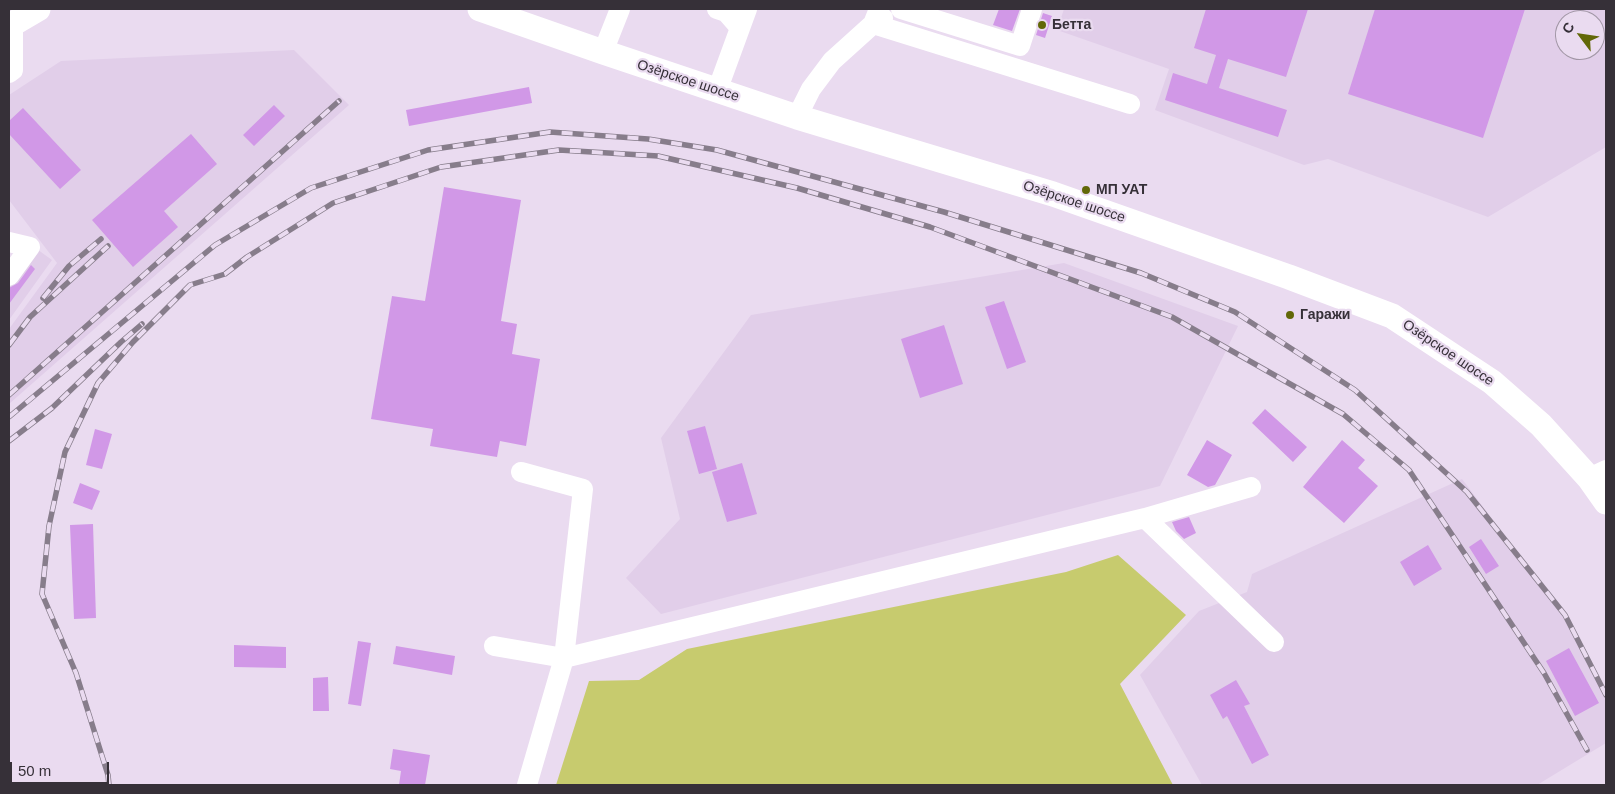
<!DOCTYPE html>
<meta charset="utf-8">
<style>
body{margin:0}
#map{position:relative;width:1615px;height:794px;overflow:hidden;background:#eadbf0;font-family:Helvetica,sans-serif}
canvas{display:block}
.frame{position:absolute;inset:0;border:10px solid #363038;pointer-events:none}
.north{position:absolute;left:1555px;top:10px;width:50px;height:50px;box-sizing:border-box;background:#eadbf0;border:1px solid #a297a6;border-radius:50%;rotate:301deg;font-size:14px;font-weight:700;line-height:20px;text-align:center;color:#363038}
.north::after{content:'';display:block;margin:auto;width:18px;height:22px;background:#626808;clip-path:polygon(50% 0,100% 100%,50% 72%,0 100%)}
.scale{position:absolute;left:10px;top:762px;width:99px;height:22px;box-sizing:border-box;border:2px solid #363038;border-top:0;padding-left:6px;font-size:15px;line-height:18px;white-space:nowrap;color:#363038;-webkit-text-stroke:4px #eadbf0;paint-order:stroke}
</style>
<div id="map">
<canvas width="1615" height="794"></canvas>
<div class="frame"></div>
<div class="north">С</div>
<div class="scale">50 m</div>
</div>
<script>
const context = document.querySelector('canvas').getContext('2d');
context.lineJoin = 'round';
function fillPath(path, color) { context.fillStyle = color; context.fill(path, 'evenodd'); }
const shape = rows => new Path2D(rows.map(r => 'M' + r).join(''));
function trace(path, color, width, dash) { context.strokeStyle = color; context.lineWidth = width; context.lineCap = dash ? 'butt' : 'round'; context.setLineDash(dash || []); context.stroke(path); }
function drawText(font, color, halo, rows, align = 'center') {
  context.font = font + ' Helvetica,sans-serif'; context.lineWidth = 4.5; context.setLineDash([]); context.textBaseline = 'middle'; context.strokeStyle = halo; context.fillStyle = color; for (const [text, x, y, turn = 0] of rows) {
    context.save(); context.translate(x, y); context.rotate((+turn || 0) * Math.PI / 180); context.textAlign = isNaN(turn) ? turn : align; if (halo) context.strokeText(text, 0, 0); context.fillText(text, 0, 0); context.restore();
  }
}
const built = shape([
 [1064,9,1606,9,1606,147,1488,217,1328,159,1304,165,1155,110,1169,69,1057,30],
 [1565,20,1595,20,1595,50,1565,50],
 [294,50,349,105,9,404,9,329,57,263,9,200,9,95,61,61],
 [34,247,52,260,9,320,9,282],
 [1064,263,1238,326,1160,486,661,614,626,578,680,519,661,438,751,315],
 [1462,479,1558,606,1606,698,1606,743,1537,785,1202,785,1140,675,1199,611,1247,592,1252,574]
]);
const green = shape([
 [1118,555,1186,615,1120,684,1173,785,556,785,589,681,639,680,687,649,1066,572]
]);
const building = shape([
 [999,9,1020,9,1012,31,993,25],
 [1206,9,1308,9,1286,77,1228,59,1219,88,1287,110,1278,137,1165,100,1173,73,1207,84,1216,55,1194,48],
 [1375,9,1525,9,1483,138,1348,94],
 [1043,13,1052,16,1045,38,1036,35],
 [529,87,532,103,409,126,406,110],
 [274,105,285,116,254,146,243,135],
 [23,108,81,170,60,189,9,134,9,121],
 [191,134,217,164,164,211,178,227,133,267,92,220],
 [444,187,521,200,501,321,517,324,512,354,540,359,526,446,500,441,497,457,430,446,433,429,371,419,392,296,425,301],
 [31,265,35,269,9,304,9,288,18,283],
 [1004,301,1026,362,1007,369,985,307],
 [944,325,963,384,920,398,901,339],
 [1265,409,1307,447,1293,462,1252,423],
 [705,426,717,469,699,474,687,431],
 [95,429,112,434,102,469,86,465],
 [1207,440,1232,455,1215,485,1208,487,1187,475],
 [1342,440,1365,460,1358,468,1378,486,1344,523,1303,487],
 [742,463,757,514,727,522,712,472],
 [80,483,100,491,92,510,73,503],
 [1189,517,1196,533,1184,539,1176,531,1172,522],
 [93,524,96,618,74,619,70,525],
 [1481,539,1499,566,1486,574,1469,547],
 [1428,545,1442,569,1414,586,1400,562],
 [358,641,371,643,361,706,348,704],
 [234,645,286,647,286,668,234,667],
 [396,646,455,656,452,675,393,664],
 [1569,648,1599,703,1575,716,1546,661],
 [328,677,329,711,313,711,313,678],
 [1236,680,1250,704,1244,706,1269,755,1252,764,1227,716,1223,719,1210,695],
 [393,749,430,755,425,785,399,785,401,771,390,769]
]);
const minor = shape([
 [717,9,726,12,740,28],
 [879,9,873,24,1130,104],
 [901,9,1020,46,1032,9],
 [603,52,620,9],
 [9,73,13,70,13,24],
 [717,91,747,9],
 [797,117,811,89,832,61,873,24,883,18],
 [9,242,30,247,9,276],
 [1589,478,1606,470],
 [1145,518,1251,487],
 [494,646,564,658,583,489,521,472],
 [527,785,564,658,1145,518,1274,642]
]);
const major = shape([
 [480,9,603,52,797,117,1053,194,1289,277,1392,316,1492,382,1541,425,1589,478,1606,502],
 [9,26,38,9]
]);
const rail = shape([
 [43,298,69,266,101,239],
 [9,345,30,317,108,246],
 [9,395,339,101],
 [9,417,215,245,311,188,428,150,550,132,648,139,717,150,944,212,1141,273,1235,312,1355,390,1467,492,1565,615,1606,695],
 [9,441,52,408,121,342,142,324],
 [109,785,108,775,76,673,42,594,49,526,65,452,98,383,133,342,190,285,225,274,247,257,333,203,441,167,559,150,658,156,797,188,930,227,1172,317,1343,414,1409,470,1544,673,1587,750]
]);
const markers = [
 [1042,25,5,"#626808"],
 [1086,190,5,"#626808"],
 [1290,315,5,"#626808"]
];
const poiNames = [
 ["Бетта",1052,25],
 ["МП УАТ",1096,190],
 ["Гаражи",1300,315]
];
const streetNames = [
 ["Озёрское шоссе",688,81,18],
 ["Озёрское шоссе",1074,202,18],
 ["Озёрское шоссе",1448,353,34]
];
fillPath(built, '#e1cee9');
fillPath(green, '#c7cb6e');
fillPath(building, '#d198e7');
trace(minor, '#fff', 20);
trace(major, '#fff', 25);
trace(rail, '#877d8b', 5.5);
trace(rail, '#eadbf0', 4, [11]);
for (const [x, y, r, color] of markers) { const dot = new Path2D(); dot.arc(x, y, r, 0, 2 * Math.PI); context.fillStyle = color; context.fill(dot); trace(dot, '#eadbf0', 2); }
drawText('bold 14px', '#363038', '#eadbf0', poiNames, 'left');
drawText('14px', '#363038', '#eadbf0', streetNames);
</script>
